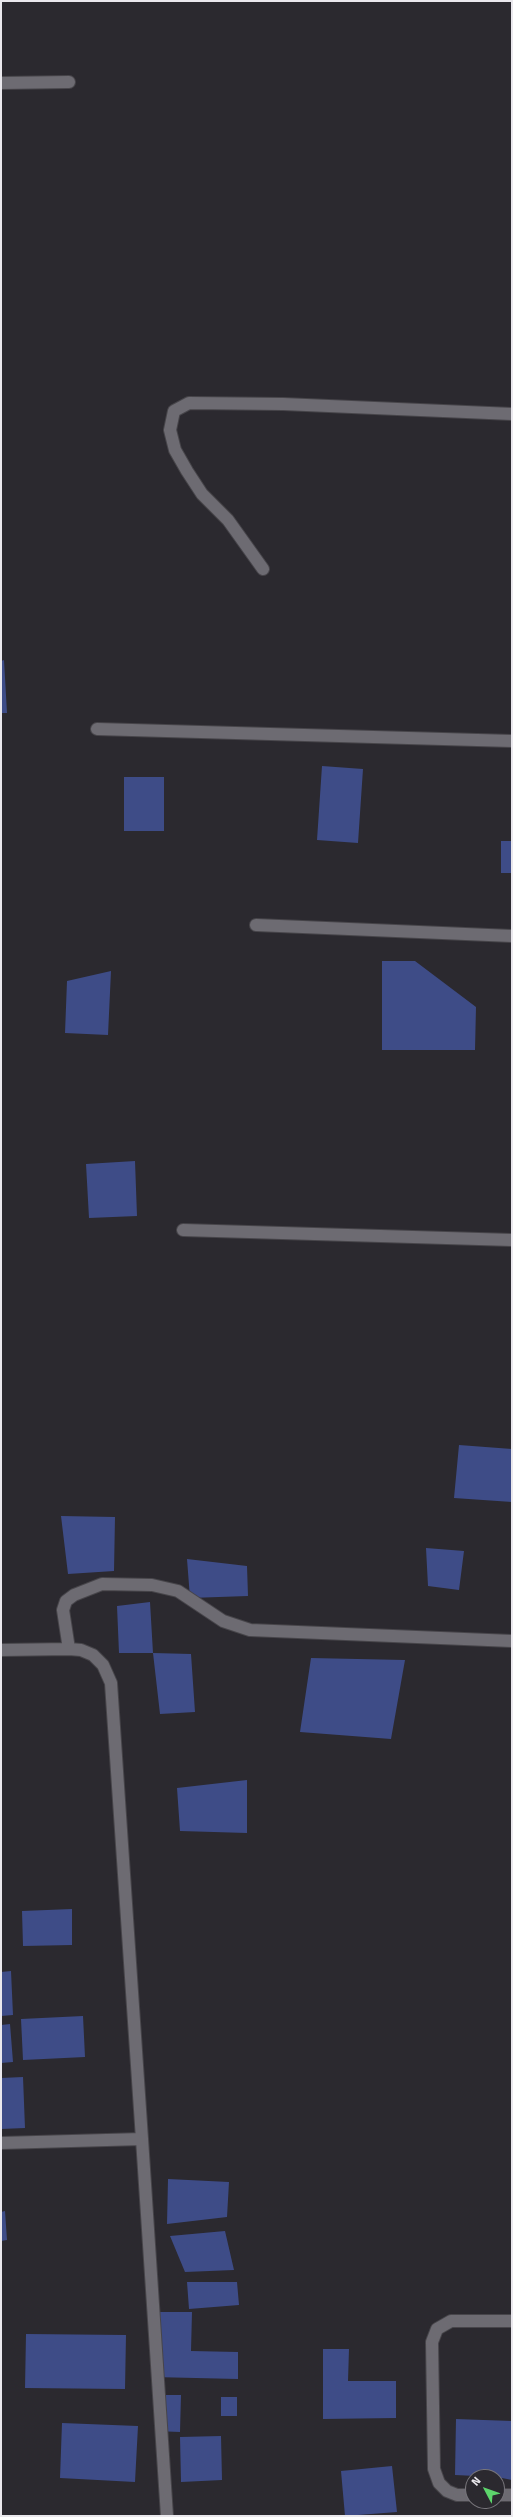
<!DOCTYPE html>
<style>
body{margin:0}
#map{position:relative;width:513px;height:2517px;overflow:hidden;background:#2b292f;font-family:"Fira Sans",sans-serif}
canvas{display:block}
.frame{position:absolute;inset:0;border:2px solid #eae8ed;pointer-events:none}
.north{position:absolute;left:465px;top:2469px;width:40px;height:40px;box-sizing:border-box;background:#2b292f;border:1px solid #77757b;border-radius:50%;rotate:311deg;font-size:11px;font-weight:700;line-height:16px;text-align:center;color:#eae8ed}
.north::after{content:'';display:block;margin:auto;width:14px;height:18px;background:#5dd56c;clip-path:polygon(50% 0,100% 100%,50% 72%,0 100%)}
</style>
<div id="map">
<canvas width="513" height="2517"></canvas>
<div class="frame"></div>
<div class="north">N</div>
</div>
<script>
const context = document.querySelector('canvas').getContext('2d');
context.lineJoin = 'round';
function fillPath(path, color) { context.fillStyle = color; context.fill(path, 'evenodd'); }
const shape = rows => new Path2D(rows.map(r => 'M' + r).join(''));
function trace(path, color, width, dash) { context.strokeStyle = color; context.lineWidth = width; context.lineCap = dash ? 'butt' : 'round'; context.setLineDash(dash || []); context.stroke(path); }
const building = shape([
 [4,660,7,713,1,713,1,661],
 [322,766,363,769,358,843,317,840],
 [124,777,164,777,164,831,124,831],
 [501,841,512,841,512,873,501,873],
 [382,961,415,961,476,1007,475,1050,382,1050],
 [111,971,108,1035,65,1033,67,981],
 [135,1161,137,1216,89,1218,86,1164],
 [459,1445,512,1449,512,1502,454,1498],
 [61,1516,115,1517,114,1571,68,1574],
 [426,1548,464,1551,459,1590,428,1586],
 [187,1559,247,1566,248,1596,190,1598],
 [150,1602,153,1653,119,1653,117,1606],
 [153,1653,191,1654,195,1712,160,1714],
 [311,1658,405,1660,391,1739,300,1732],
 [247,1780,247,1833,180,1831,177,1788],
 [72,1909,72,1945,23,1946,22,1911],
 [11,1971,13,2015,1,2016,1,1972],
 [83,2016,85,2057,23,2060,21,2019],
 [10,2024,13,2062,1,2063,1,2025],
 [23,2077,25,2128,1,2129,1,2078],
 [168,2179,229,2182,227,2217,167,2224],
 [5,2211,7,2240,1,2241,1,2212],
 [225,2231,234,2270,185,2272,170,2236],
 [187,2282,237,2282,239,2305,189,2309],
 [155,2312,192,2312,191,2351,238,2352,238,2379,153,2377],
 [26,2334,126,2335,125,2389,25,2388],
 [323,2349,349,2349,348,2381,396,2381,396,2418,323,2419],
 [156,2395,181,2395,180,2432,155,2431],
 [221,2397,237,2397,237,2416,221,2416],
 [456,2419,512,2421,512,2480,497,2477,455,2475],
 [62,2423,138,2426,135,2482,60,2478],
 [221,2436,222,2480,181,2482,180,2437],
 [392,2466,397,2512,345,2516,341,2471]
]);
const minor = shape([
 [1,83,69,82],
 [263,569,228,520,202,494,187,471,175,450,170,430,174,411,189,403,283,404,512,414],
 [97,729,512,741],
 [256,925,512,936],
 [183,1230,512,1240],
 [69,1649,81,1650,93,1655,103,1665,111,1683,142,2139],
 [1,1650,69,1649,63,1610,66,1601,74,1595,102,1584,152,1585,178,1591,223,1621,250,1630,512,1641],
 [1,2143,142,2139,167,2516],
 [473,2495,457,2495,447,2491,439,2483,434,2469,432,2342,437,2329,451,2321,512,2321],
 [497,2495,512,2495]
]);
fillPath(building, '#3e4c87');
trace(minor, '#47454a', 14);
trace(minor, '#6d6b72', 12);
</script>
